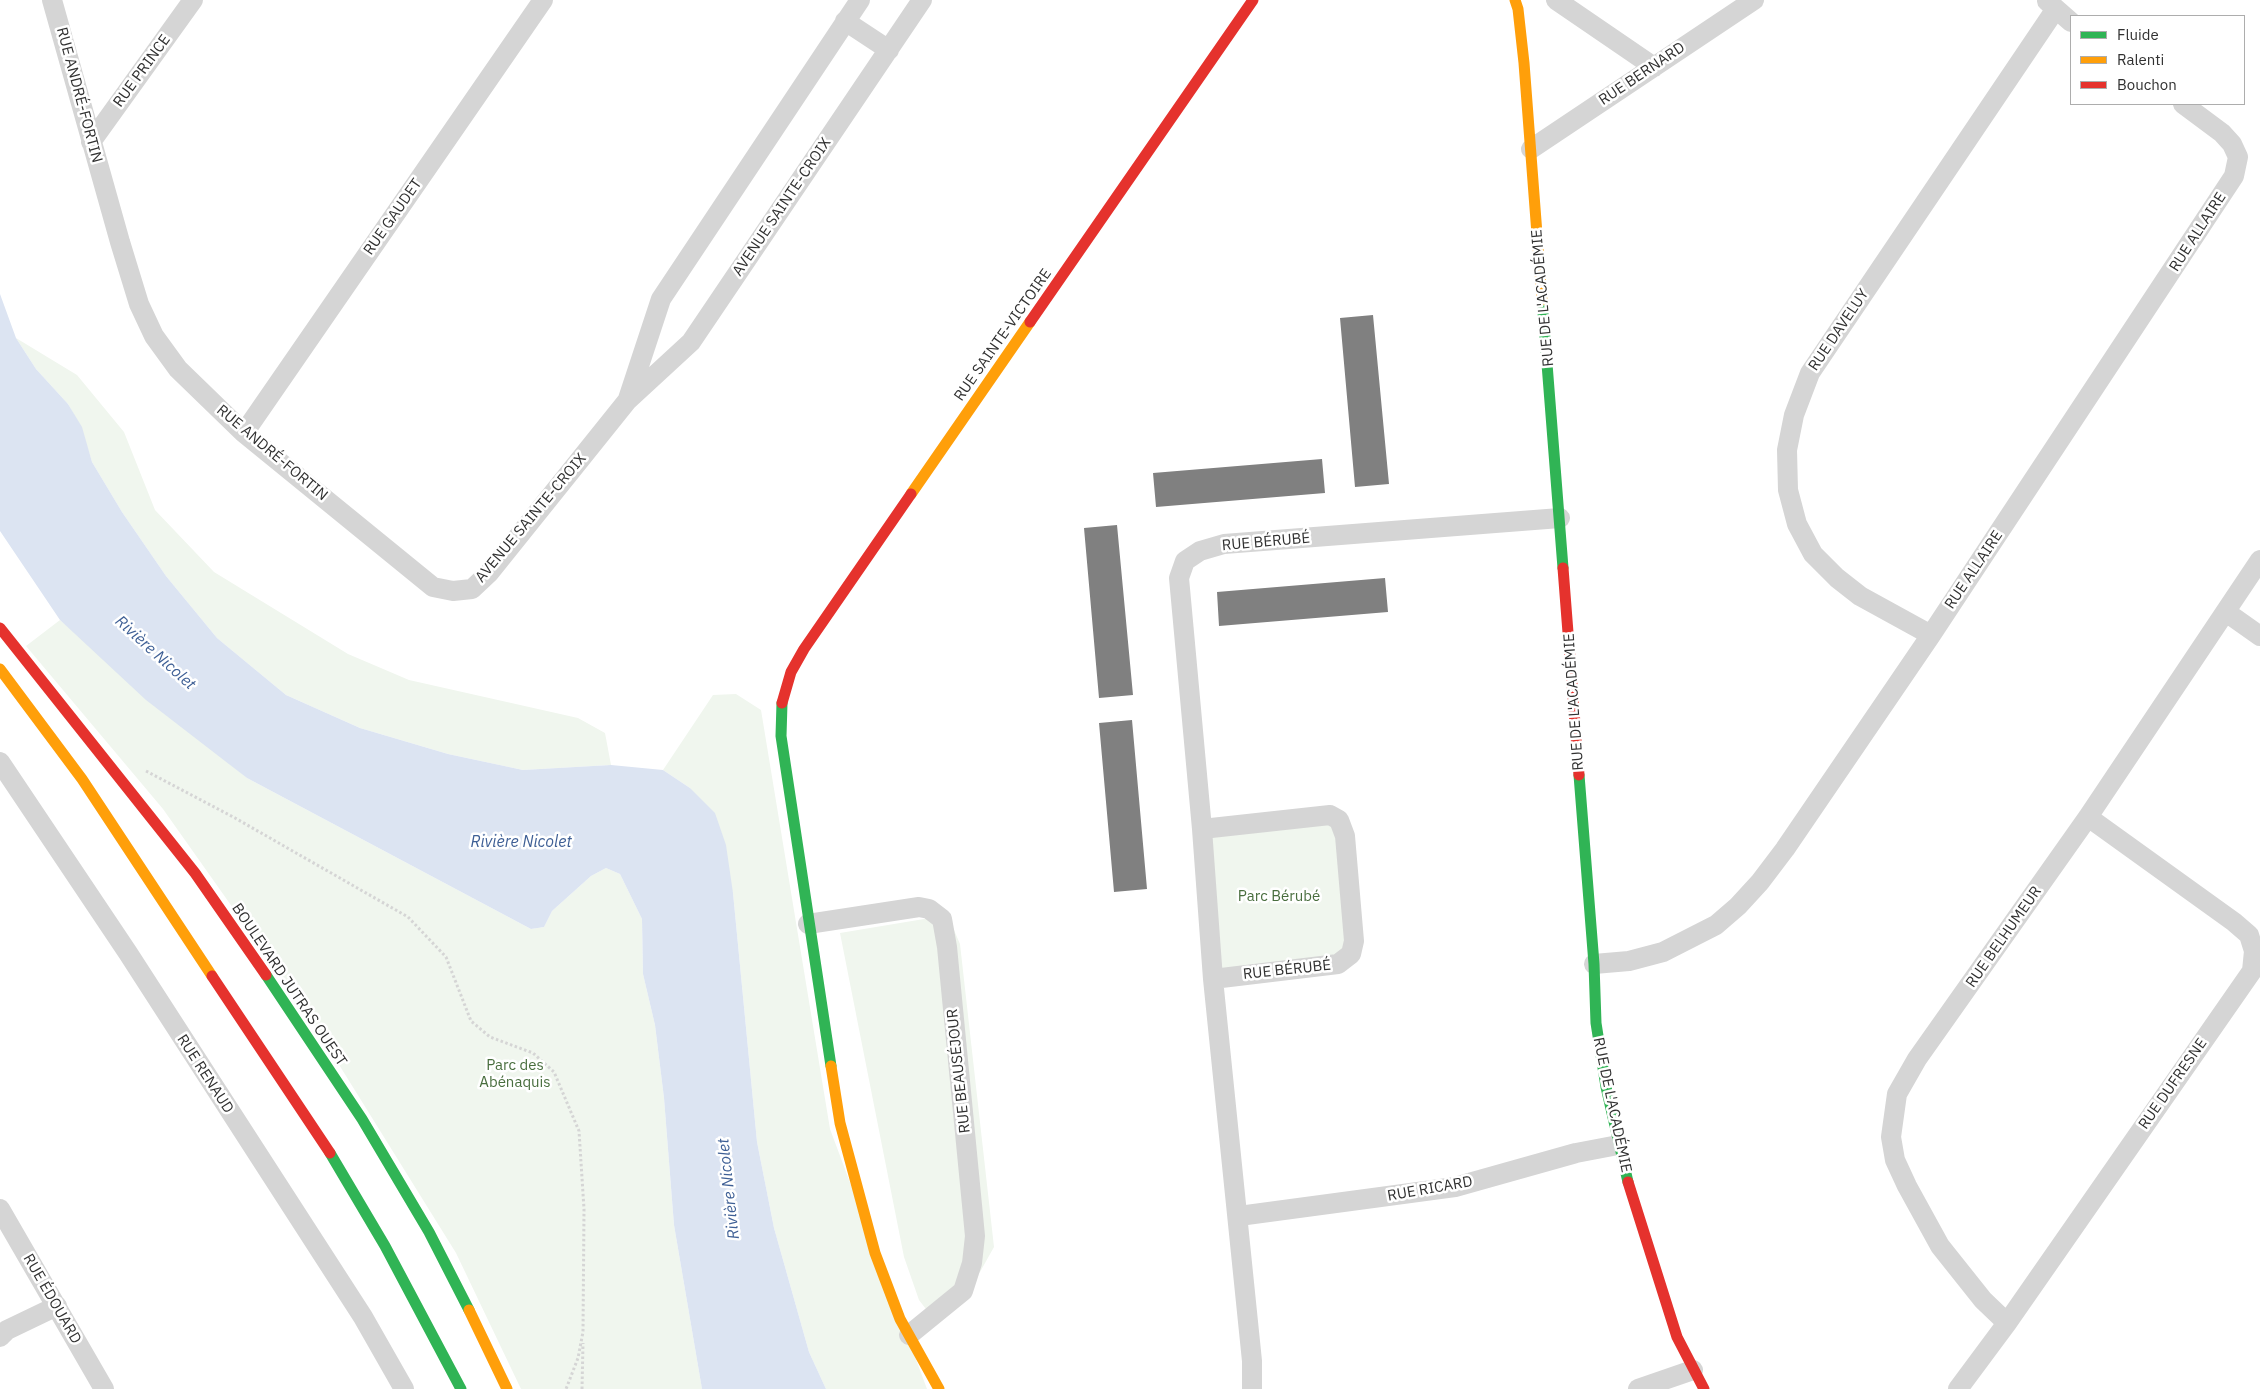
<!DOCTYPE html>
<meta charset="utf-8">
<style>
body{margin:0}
#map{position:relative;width:2260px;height:1389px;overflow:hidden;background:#fff;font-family:"IBM Plex Sans",sans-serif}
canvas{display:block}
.legend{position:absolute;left:2070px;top:15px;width:175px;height:90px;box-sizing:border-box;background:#fff;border:1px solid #adadad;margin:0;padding:6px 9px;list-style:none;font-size:15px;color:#313131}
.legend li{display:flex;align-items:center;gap:10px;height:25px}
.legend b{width:25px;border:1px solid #adadad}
</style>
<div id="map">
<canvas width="2260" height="1389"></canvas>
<ul class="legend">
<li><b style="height:6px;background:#30b455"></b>Fluide</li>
<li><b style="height:6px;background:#ff9f0a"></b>Ralenti</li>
<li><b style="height:6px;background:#e5322d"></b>Bouchon</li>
</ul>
</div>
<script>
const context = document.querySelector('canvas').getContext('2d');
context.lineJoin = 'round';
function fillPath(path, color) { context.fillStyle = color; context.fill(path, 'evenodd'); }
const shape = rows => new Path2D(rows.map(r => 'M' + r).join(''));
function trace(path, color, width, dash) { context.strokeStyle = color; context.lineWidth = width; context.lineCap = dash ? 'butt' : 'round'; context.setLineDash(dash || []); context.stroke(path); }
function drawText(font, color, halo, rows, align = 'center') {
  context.font = font + ' "IBM Plex Sans",sans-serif'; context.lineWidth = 5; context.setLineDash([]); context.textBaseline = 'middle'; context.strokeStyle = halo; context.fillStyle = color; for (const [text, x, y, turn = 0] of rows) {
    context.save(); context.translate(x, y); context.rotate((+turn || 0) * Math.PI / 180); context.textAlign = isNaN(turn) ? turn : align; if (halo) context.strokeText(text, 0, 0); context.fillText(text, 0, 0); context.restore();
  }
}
const green = shape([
 [16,338,77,375,124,432,155,510,214,572,348,654,409,680,578,718,605,733,611,765,523,770,448,754,360,728,286,695,217,638,166,576,122,512,92,462,81,427,68,404,36,369],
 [60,620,247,778,531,929,544,927,552,911,591,876,606,868,620,874,642,919,643,974,655,1025,664,1098,674,1225,702,1389,521,1389,456,1253,305,1010,163,809,26,646],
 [736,694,761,710,830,1129,927,1389,826,1389,809,1352,774,1228,757,1142,733,893,690,788,663,770,713,695],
 [1339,820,1351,954,1213,979,1202,829],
 [936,917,951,923,960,944,994,1247,980,1272,942,1314,932,1317,919,1300,904,1257,840,933]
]);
const water = shape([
 [0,294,16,338,36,369,68,404,82,427,92,462,122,512,166,576,217,638,286,695,360,728,448,754,523,770,611,765,663,770,690,788,715,813,726,845,733,893,757,1142,774,1228,809,1352,826,1389,702,1389,674,1225,664,1098,655,1025,643,974,642,919,620,874,606,868,591,876,552,911,544,927,531,929,247,778,146,700,60,620,0,531]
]);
const building = shape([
 [1373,315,1389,484,1355,487,1340,318],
 [1322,459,1325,493,1156,507,1153,473],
 [1117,525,1133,695,1099,698,1084,528],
 [1385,578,1388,612,1219,626,1217,592],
 [1132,720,1147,889,1114,892,1099,723]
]);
const path = shape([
 [146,771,235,818,408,917,446,957,471,1021,490,1037,533,1053,554,1072,579,1131,584,1209,583,1332,578,1358,566,1389],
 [582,1389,583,1343]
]);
const street = shape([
 [52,0,120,242,139,304,154,336,178,369,244,433,433,587,453,591,472,589,489,573,627,401,691,342,922,0],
 [1556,0,1654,67],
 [2047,1,2071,22],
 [845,21,889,50],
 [91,142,193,0],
 [1531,149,1754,0],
 [628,399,661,299,860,0],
 [244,433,543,0],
 [2226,612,2260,636],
 [1931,635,1860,596,1837,578,1813,554,1797,524,1788,490,1787,450,1794,415,1810,373,2055,10],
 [0,762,128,953,363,1317,404,1389],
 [1202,829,1330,815,1339,820,1345,836,1354,941,1351,954,1338,964,1213,979],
 [808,924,919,907,929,909,942,919,947,947,975,1236,972,1263,963,1291,909,1335],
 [1594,964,1629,961,1663,952,1716,925,1738,906,1760,882,1785,849,1931,635,2234,176,2238,157,2232,144,2222,133,2183,104],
 [0,1209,104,1389],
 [1239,1216,1455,1187,1576,1153,1618,1145],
 [2007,1323,1983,1300,1940,1246,1907,1186,1895,1160,1891,1137,1897,1094,1917,1059,2088,817,2260,560],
 [0,1337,7,1330,57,1306],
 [1252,1389,1252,1361,1213,979,1202,829,1179,578,1185,561,1200,551,1224,544,1560,518],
 [1638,1389,1693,1370],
 [1958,1389,2007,1323,2252,971,2254,951,2249,935,2234,922,2088,817]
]);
const fast = shape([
 [1542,300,1563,568],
 [782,703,781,736,831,1066],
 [1579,775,1594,964,1596,1023,1606,1087,1628,1182],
 [266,975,362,1119,429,1232,469,1310],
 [330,1153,385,1246,461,1389]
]);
const slow = shape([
 [1515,0,1518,9,1524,63,1542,300],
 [911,494,1030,322],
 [0,669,82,779,212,976],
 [831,1066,840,1123,875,1253,900,1319,939,1389],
 [469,1310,507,1389]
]);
const jam = shape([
 [1030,322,1253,0],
 [1563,568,1579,775],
 [0,628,195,873,266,975],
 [782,703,791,672,804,649,911,494],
 [212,976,330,1153],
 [1628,1182,1677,1337,1704,1389]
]);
const streetNames = [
 ["RUE PRINCE",142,71,-54],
 ["RUE BERNARD",1642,74,-34],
 ["RUE ANDRÉ-FORTIN",79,95,75],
 ["AVENUE SAINTE-CROIX",782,207,-56],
 ["RUE GAUDET",393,217,-55],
 ["RUE ALLAIRE",2198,232,-57],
 ["RUE DE L'ACADÉMIE",1543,298,-95],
 ["RUE DAVELUY",1839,330,-56],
 ["RUE SAINTE-VICTOIRE",1003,335,-55],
 ["RUE ANDRÉ-FORTIN",272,453,40],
 ["AVENUE SAINTE-CROIX",531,518,-50],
 ["RUE BÉRUBÉ",1266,542,-5],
 ["RUE ALLAIRE",1974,570,-56],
 ["RUE DE L'ACADÉMIE",1574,702,-94],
 ["RUE BELHUMEUR",2004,937,-55],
 ["RUE BÉRUBÉ",1287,970,-6],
 ["BOULEVARD JUTRAS OUEST",289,985,56],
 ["RUE BEAUSÉJOUR",959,1071,-96],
 ["RUE RENAUD",205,1074,57],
 ["RUE DUFRESNE",2173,1084,-55],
 ["RUE DE L'ACADÉMIE",1612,1105,78],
 ["RUE RICARD",1430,1189,-10],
 ["RUE ÉDOUARD",52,1299,60]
];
const parkNames = [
 ["Parc Bérubé",1279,897],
 ["Parc des",515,1066],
 ["Abénaquis",515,1083]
];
const waterNames = [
 ["Rivière Nicolet",155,653,42],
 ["Rivière Nicolet",521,842],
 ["Rivière Nicolet",729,1189,-96]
];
fillPath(green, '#f0f6ee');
fillPath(water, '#dce4f2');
fillPath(building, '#808080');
trace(path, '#d5d5d5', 3, [2.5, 2.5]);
trace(street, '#d5d5d5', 20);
trace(fast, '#30b455', 11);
trace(slow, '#ff9f0a', 11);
trace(jam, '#e5322d', 11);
drawText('15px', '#313131', '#fff', streetNames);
drawText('15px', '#496e3e', '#fff', parkNames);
drawText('italic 16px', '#3e5f95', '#fff', waterNames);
</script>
